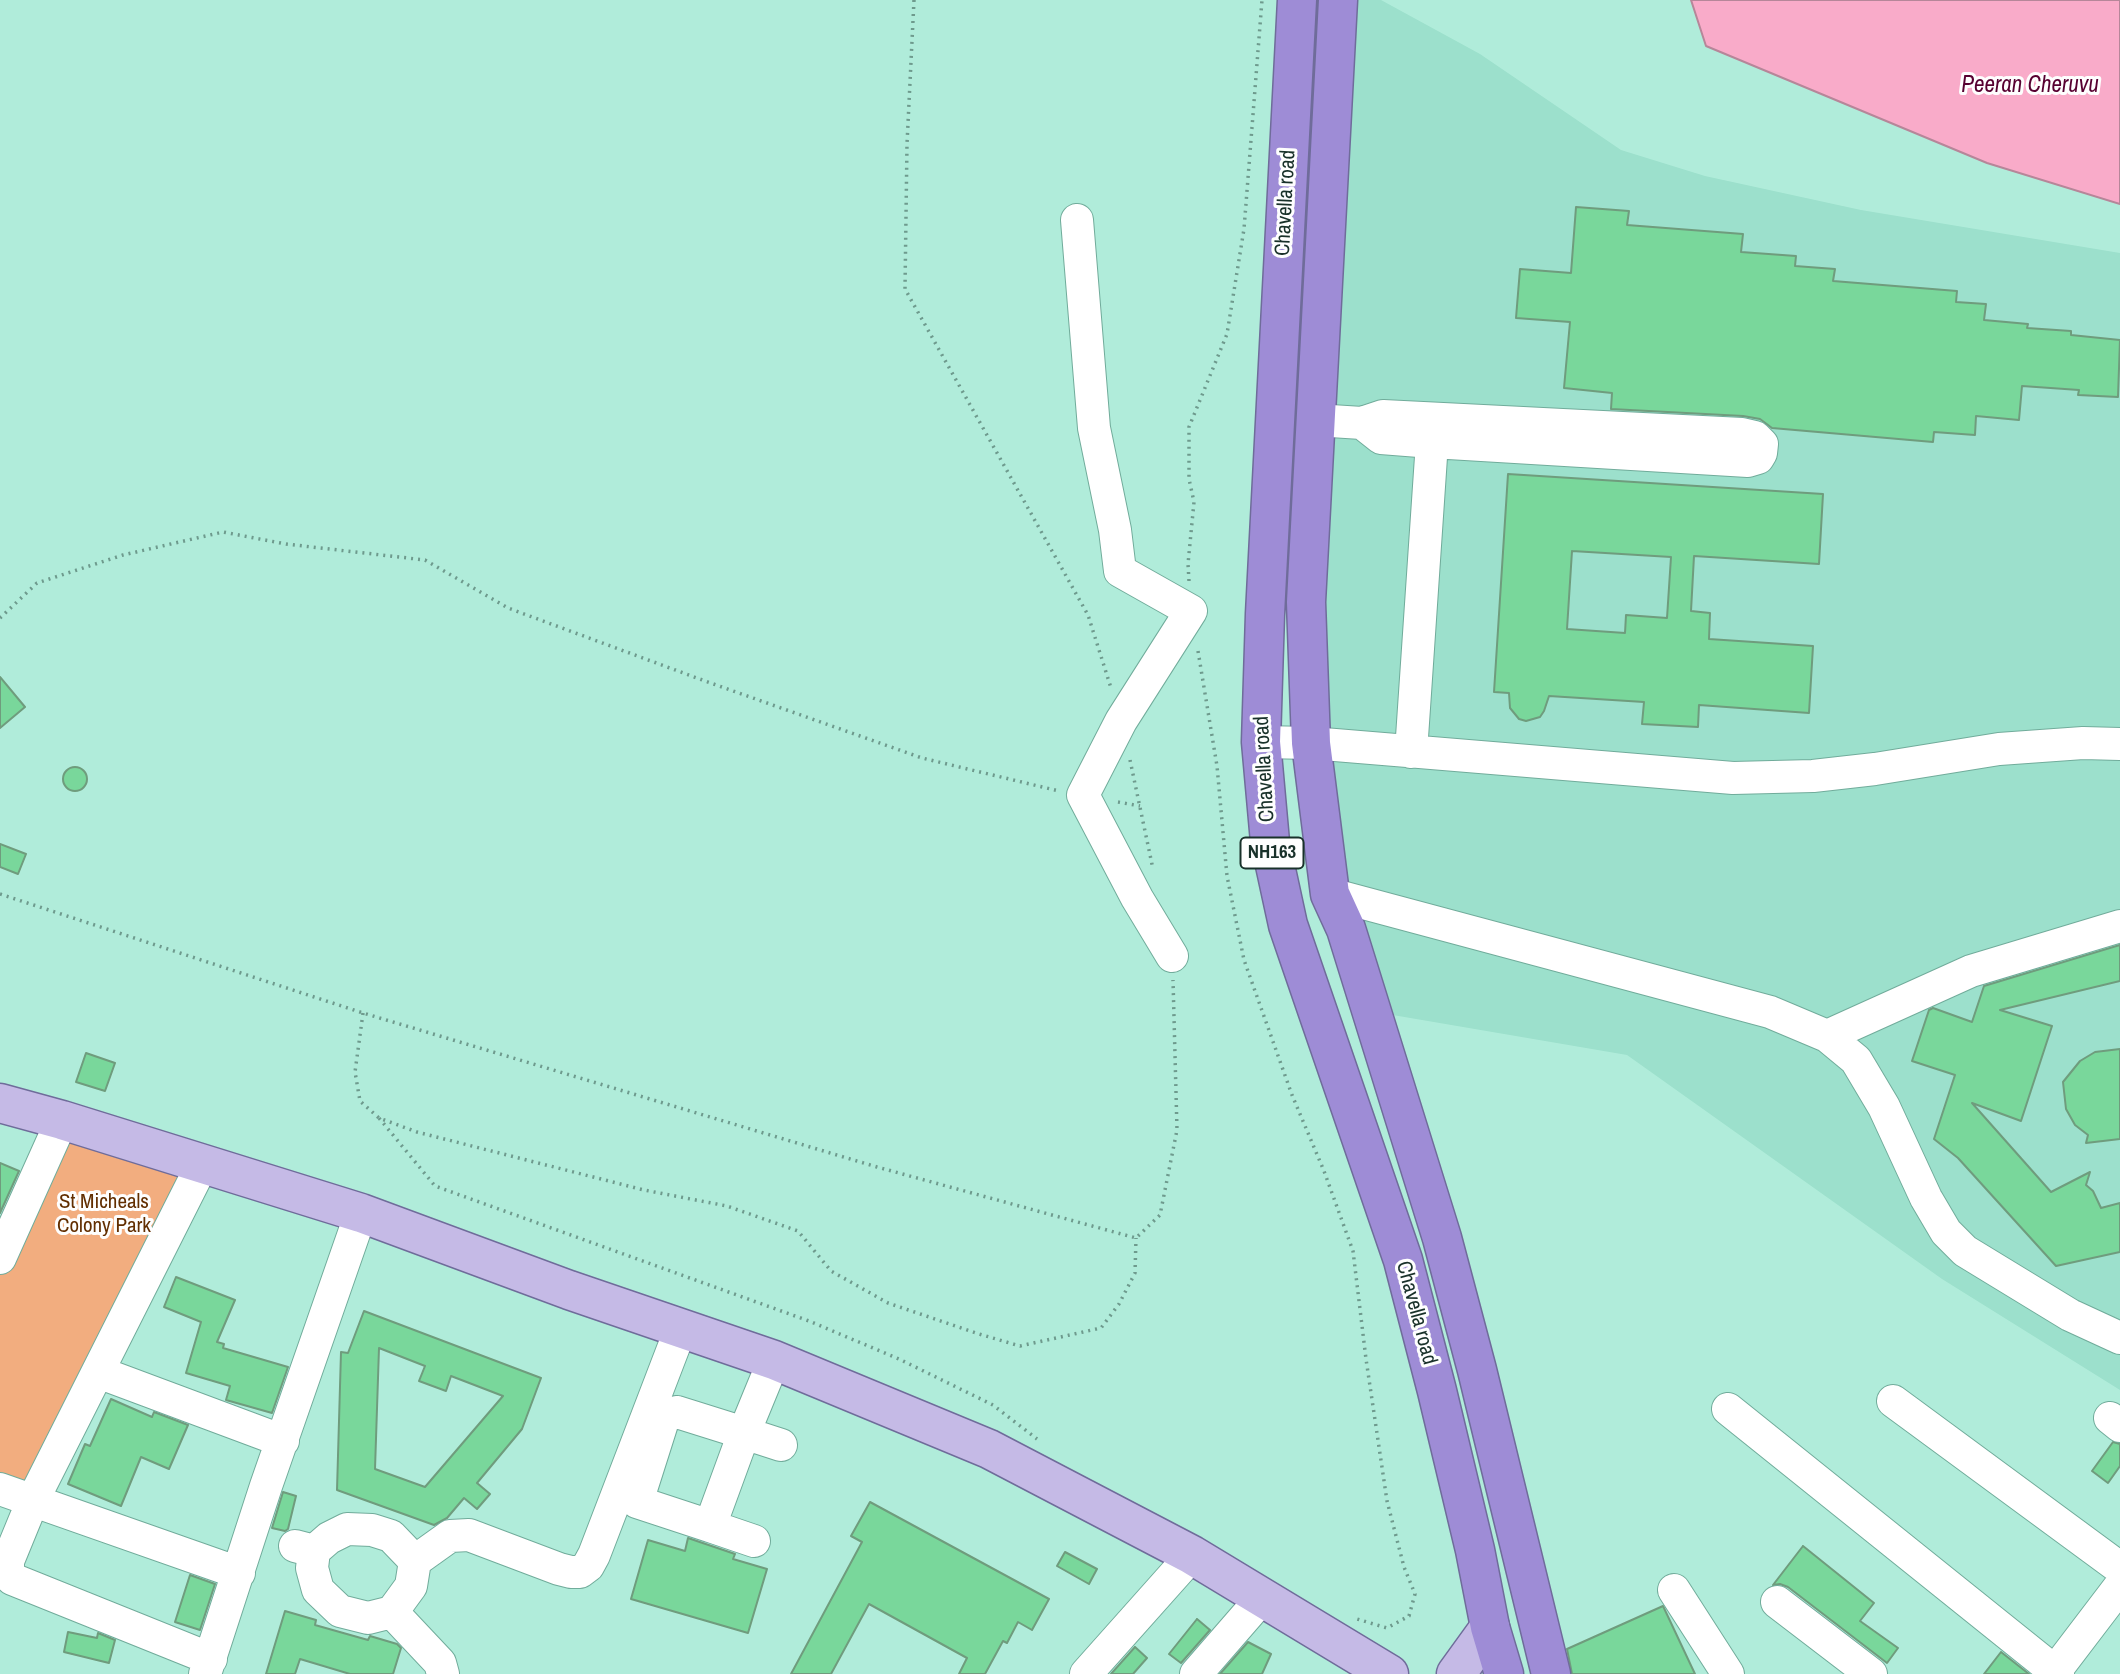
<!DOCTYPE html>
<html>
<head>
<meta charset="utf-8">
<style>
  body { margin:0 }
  canvas { display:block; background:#b0ecda }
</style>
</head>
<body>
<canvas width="2120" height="1674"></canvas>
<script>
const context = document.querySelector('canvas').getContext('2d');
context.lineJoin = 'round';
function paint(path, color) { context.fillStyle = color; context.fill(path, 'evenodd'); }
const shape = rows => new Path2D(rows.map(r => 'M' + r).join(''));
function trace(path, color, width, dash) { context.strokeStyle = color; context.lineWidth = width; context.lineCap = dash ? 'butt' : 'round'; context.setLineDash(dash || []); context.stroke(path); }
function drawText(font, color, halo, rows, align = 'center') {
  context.font = font + ' "Archivo Narrow",sans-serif'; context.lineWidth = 6; context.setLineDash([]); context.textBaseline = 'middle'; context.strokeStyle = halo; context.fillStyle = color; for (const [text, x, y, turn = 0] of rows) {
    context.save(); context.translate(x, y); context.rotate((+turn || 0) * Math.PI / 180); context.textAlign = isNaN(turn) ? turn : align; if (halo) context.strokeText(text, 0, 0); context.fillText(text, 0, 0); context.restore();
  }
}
paint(shape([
  [1350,0,1381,0,1480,54,1621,150,1705,176,1861,210,2120,253,2120,1390,1942,1279,1627,1055,1381,1013,1341,871,1321,696]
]), '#9ce0cc');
paint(shape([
  [64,1128,202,1176,33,1509,0,1497,0,1268]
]), '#f2ad7f');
const water = shape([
  [1691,0,2120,0,2120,204,1987,163,1706,46,1691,0]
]);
paint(water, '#f9abc9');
trace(water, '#b68699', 2);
const building = shape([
  [1576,207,1629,211,1627,225,1743,234,1741,252,1796,256,1795,266,1835,269,1833,281,1957,291,1956,302,1986,304,1984,320,2028,324,2027,328,2071,331,2071,335,2120,340,2118,397,2078,395,2079,390,2022,386,2019,420,1976,416,1975,435,1934,432,1933,442,1772,428,1760,419,1743,416,1611,409,1612,393,1564,388,1570,322,1516,318,1520,269,1571,273,1576,207],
  [1508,474,1823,494,1819,564,1694,556,1691,611,1710,613,1709,639,1813,646,1809,713,1699,705,1698,727,1642,724,1644,702,1549,696,1544,711,1540,717,1526,721,1519,719,1510,708,1509,693,1494,692,1508,474],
  [1572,551,1671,557,1667,618,1626,615,1625,633,1567,629,1572,551],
  [0,677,25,707,0,728,0,677],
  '63 779a12 12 0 1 1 24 0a12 12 0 1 1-24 0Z',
  [0,844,26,854,18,874,0,867,0,844],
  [2120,945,2120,981,2000,1010,2052,1026,2021,1121,1972,1103,2051,1192,2090,1172,2086,1185,2093,1191,2101,1208,2120,1203,2120,1252,2056,1266,1958,1158,1934,1139,1955,1075,1912,1061,1929,1010,1933,1008,1972,1022,1984,986,2120,945],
  [2120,1049,2120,1139,2086,1143,2088,1135,2075,1125,2066,1109,2063,1082,2080,1061,2095,1052,2120,1049],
  [86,1053,115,1063,105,1091,76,1082,86,1053],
  [0,1163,19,1171,0,1213,0,1163],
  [176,1277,235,1300,217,1342,224,1344,223,1348,288,1367,272,1413,226,1400,230,1386,186,1373,201,1322,164,1307,176,1277],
  [364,1311,541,1378,522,1429,477,1483,490,1494,477,1509,464,1498,447,1518,434,1525,337,1490,341,1352,348,1353,364,1311],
  [379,1348,425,1366,419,1381,446,1391,451,1376,503,1396,425,1487,375,1469,379,1348],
  [111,1399,152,1417,154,1412,188,1425,169,1469,141,1457,121,1506,68,1484,85,1444,90,1446,111,1399],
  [2113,1442,2120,1444,2120,1466,2108,1483,2092,1471,2113,1442],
  [283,1492,296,1496,288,1529,285,1531,272,1528,283,1492],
  [870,1502,1049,1599,1032,1630,1018,1622,1007,1643,1003,1641,985,1674,959,1674,967,1658,869,1604,831,1674,791,1674,862,1542,851,1536,870,1502],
  [688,1538,735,1554,733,1559,767,1569,748,1633,631,1599,648,1540,685,1551,688,1538],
  [1803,1546,1874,1603,1860,1621,1898,1648,1887,1663,1788,1587,1780,1584,1773,1585,1803,1546],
  [1065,1552,1097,1569,1089,1584,1057,1566,1065,1552],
  [190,1575,215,1584,200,1630,175,1622,190,1575],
  [1663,1606,1695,1674,1572,1674,1567,1649,1663,1606],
  [285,1611,316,1620,315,1625,368,1640,370,1636,397,1644,401,1648,393,1674,350,1674,300,1659,295,1674,266,1674,285,1611],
  [1197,1619,1210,1630,1181,1663,1169,1654,1197,1619],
  [68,1632,97,1638,98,1633,115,1640,109,1663,64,1652,68,1632],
  [1248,1642,1271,1654,1262,1674,1220,1674,1248,1642],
  [1135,1647,1147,1658,1133,1674,1111,1674,1135,1647],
  [2001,1652,2029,1674,1984,1674,2001,1652]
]);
paint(building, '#79d79b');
trace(building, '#6f9c7d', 2);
const minor = shape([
  [1077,220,1094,428,1115,530,1120,571,1191,611,1121,721,1083,795,1137,898,1172,956],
  [1315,420,1362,423,1383,416,1742,434,1755,437,1762,444,1761,453,1758,458,1748,461,1432,442,1381,438,1362,423],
  [1261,742,1311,743,1733,778,1813,776,1875,769,1999,749,2083,743,2120,744],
  [1411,752,1432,442],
  [1330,894,1770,1012,1827,1036,1856,1060,1884,1107,1926,1198,1946,1232,1965,1251,2070,1315,2120,1338],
  [1827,1036,1971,971,2120,926],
  [203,1163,33,1500,8,1561,8,1572,12,1579,211,1659],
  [0,1258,62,1120],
  [774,1360,744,1433,781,1445],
  [98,1372,283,1441],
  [1893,1401,2120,1568],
  [1728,1409,2058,1674],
  [677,1412,744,1433,710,1526,637,1502,664,1417,677,1412],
  [2110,1418,2120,1426],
  [0,1489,239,1573],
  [710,1526,754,1541],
  [295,1546,314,1551,312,1568,318,1590,340,1611,368,1618,392,1612,411,1586,415,1561,450,1536,469,1535,559,1569,571,1572,580,1572,588,1566,594,1555,681,1328],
  [314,1551,329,1538,347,1529,372,1530,391,1536,415,1561],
  [1674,1590,1728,1674],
  [1777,1602,1871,1674],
  [392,1612,440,1663,443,1674],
  [205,1674,266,1486,361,1213],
  [1086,1674,1192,1555],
  [1196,1674,1262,1598],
  [2053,1674,2120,1586]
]);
const major = shape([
  [0,1103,62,1120,361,1213,569,1290,774,1360,989,1449,1192,1555,1389,1674],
  [1456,1674,1490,1627]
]);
const highway = shape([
  [1297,0,1265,614,1261,742,1270,842,1288,925,1403,1260,1437,1391,1475,1550,1490,1627,1504,1674],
  [1338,0,1306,602,1311,743,1330,894,1346,929,1442,1238,1477,1370,1551,1674]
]);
trace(minor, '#71ac9b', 34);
trace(major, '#6f6c9a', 41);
trace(highway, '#6f6c9a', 41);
trace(shape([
  [914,0,907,144,905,289,1088,615,1111,688],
  [1189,581,1188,564,1194,502,1189,479,1189,427,1227,334,1244,229,1262,0],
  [0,618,37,583,123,555,223,532,286,544,425,560,508,608,705,681,922,758,1059,791],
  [1198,651,1217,766,1227,876,1244,960,1292,1095,1324,1171,1353,1251,1366,1359,1387,1501,1404,1567,1415,1594,1409,1616,1387,1628,1357,1619],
  [1130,760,1153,869],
  [1118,802,1140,806],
  [0,894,363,1013,877,1167,1136,1238,1160,1215,1177,1130,1173,980],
  [363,1013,355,1072,360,1101,379,1118,417,1132,644,1190,727,1206,798,1231,831,1271,888,1303,979,1334,1020,1346,1101,1328,1119,1304,1135,1273,1136,1238],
  [379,1118,435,1186,809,1321,899,1359,993,1405,1037,1439]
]), '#6e9a8d', 3.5, [2, 5]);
trace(minor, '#fff', 32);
trace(major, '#c5bae6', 38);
trace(highway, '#9e8cd6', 38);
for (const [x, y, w] of [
  [1272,853,63]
]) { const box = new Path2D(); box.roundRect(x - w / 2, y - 15.5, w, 31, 5); context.fillStyle = '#fefefe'; context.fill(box); trace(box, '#19312a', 2); }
drawText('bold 19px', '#19312a', null, [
  ["NH163",1272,853]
]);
drawText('21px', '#19312a', '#fefefe', [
  ["Chavella road",1286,203,-87],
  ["Chavella road",1265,769,-93],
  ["Chavella road",1416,1313,75]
]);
drawText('21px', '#622e00', '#fefefe', [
  ["St Micheals",104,1202],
  ["Colony Park",104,1226]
]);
drawText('italic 23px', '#570031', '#fefefe', [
  ["Peeran Cheruvu",2030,86]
]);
</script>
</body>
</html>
